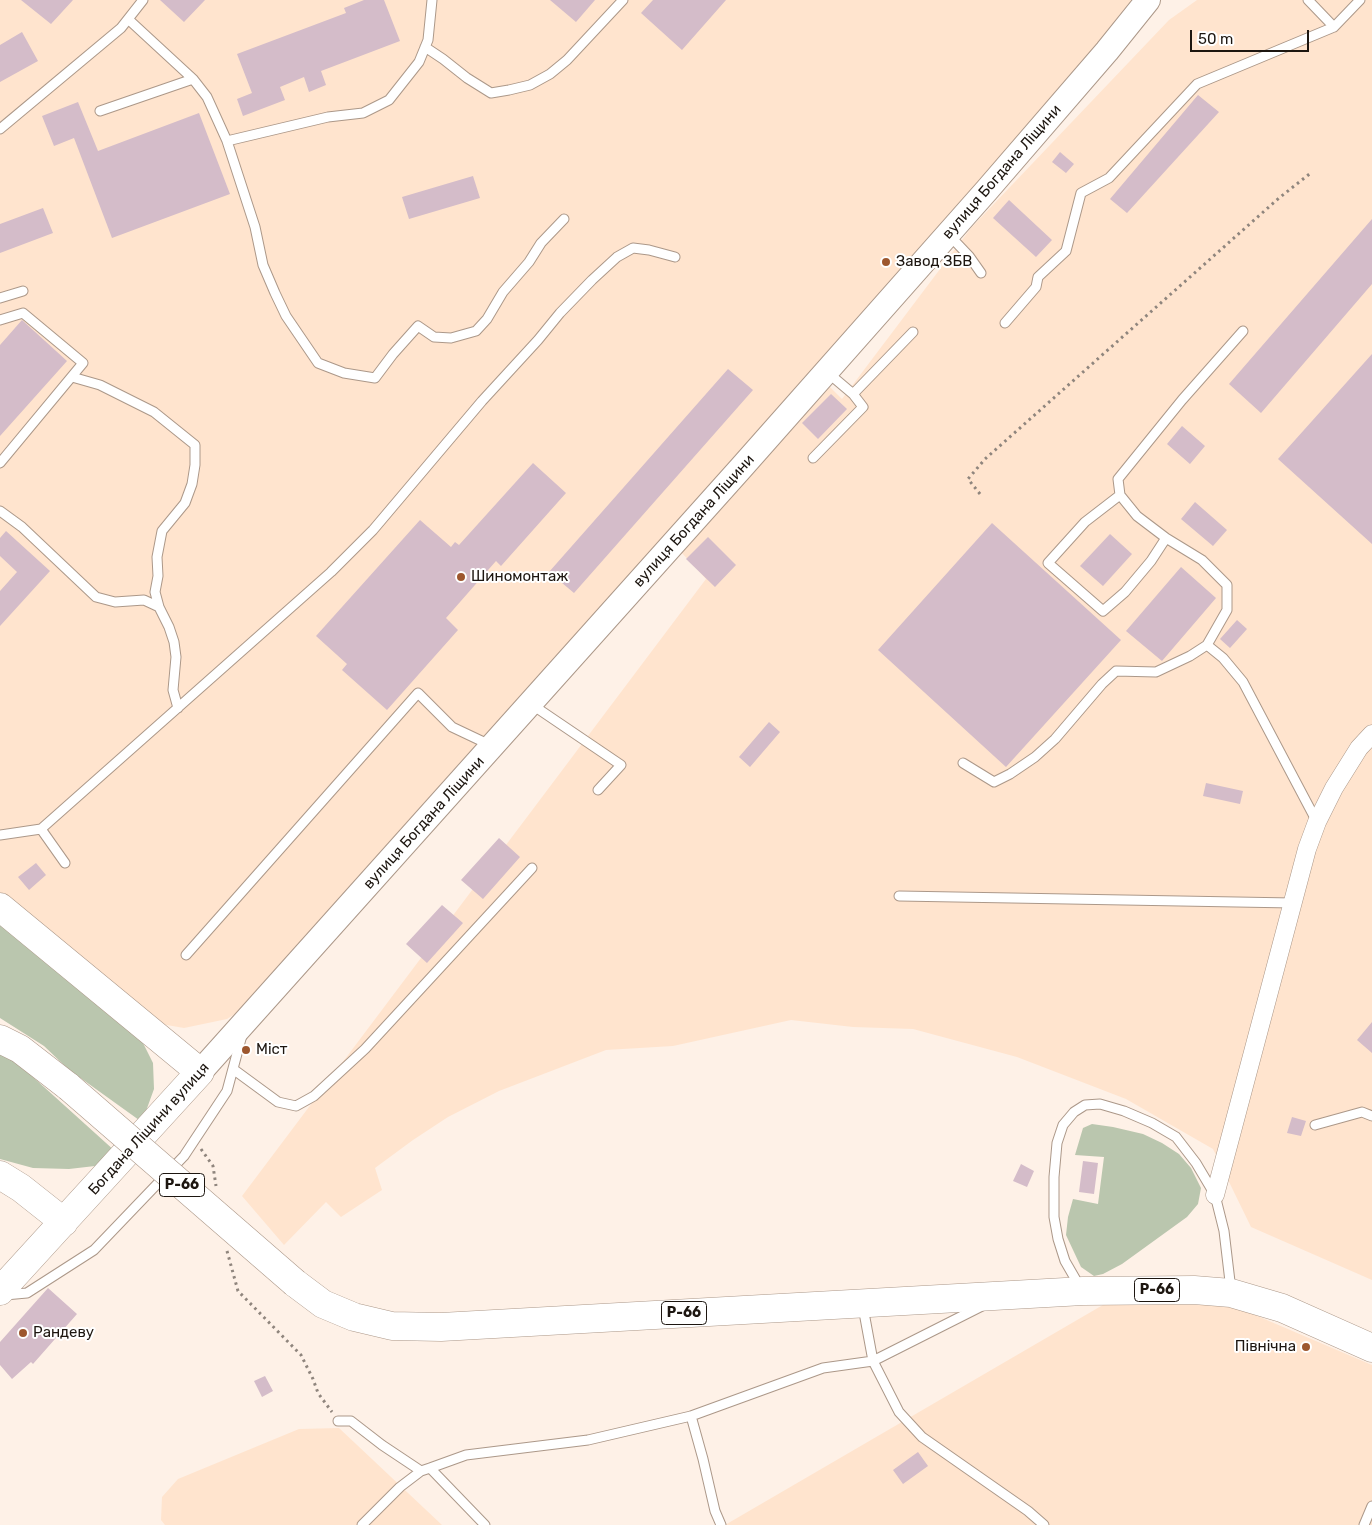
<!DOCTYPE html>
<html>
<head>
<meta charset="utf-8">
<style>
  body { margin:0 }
  #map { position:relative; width:1372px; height:1525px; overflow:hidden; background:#fef1e7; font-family:Rubik,sans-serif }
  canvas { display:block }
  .scale { position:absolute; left:1190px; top:30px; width:119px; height:22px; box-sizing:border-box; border:2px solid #1d1610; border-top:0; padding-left:6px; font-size:15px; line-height:18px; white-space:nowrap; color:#1d1610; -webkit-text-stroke:4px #fff; paint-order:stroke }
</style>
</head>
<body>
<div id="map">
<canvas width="1372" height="1525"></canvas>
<div class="scale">50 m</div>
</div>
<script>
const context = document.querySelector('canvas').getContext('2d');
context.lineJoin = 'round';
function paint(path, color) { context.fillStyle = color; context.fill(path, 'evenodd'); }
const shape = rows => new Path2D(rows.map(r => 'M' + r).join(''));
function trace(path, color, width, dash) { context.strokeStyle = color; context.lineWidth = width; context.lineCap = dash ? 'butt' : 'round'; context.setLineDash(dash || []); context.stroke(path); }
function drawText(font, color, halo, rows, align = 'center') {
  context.font = font + ' Rubik,sans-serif'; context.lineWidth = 4; context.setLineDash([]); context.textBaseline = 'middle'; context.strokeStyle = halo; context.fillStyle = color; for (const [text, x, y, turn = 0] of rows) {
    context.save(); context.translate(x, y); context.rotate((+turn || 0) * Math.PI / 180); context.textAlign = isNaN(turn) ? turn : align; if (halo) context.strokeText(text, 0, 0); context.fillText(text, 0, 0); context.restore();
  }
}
paint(shape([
  [0,0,1140,0,641,564,457,766,241,1010,227,1019,184,1028,161,1024,0,894],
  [1197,0,1372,0,1372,1280,1251,1227,1213,1149,1126,1099,1017,1057,913,1029,853,1027,791,1020,673,1046,606,1050,499,1091,448,1117,413,1140,375,1168,382,1190,341,1217,326,1202,284,1245,242,1196,706,579,680,551,830,387,842,399,971,228,1169,20],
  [1108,1302,1218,1304,1248,1312,1372,1365,1372,1525,725,1525],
  [339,1428,442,1525,165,1525,161,1520,162,1497,178,1479,299,1429]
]), '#ffe4ce');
paint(shape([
  [0,915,140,1037,153,1063,154,1089,146,1111,139,1120,68,1069,44,1046,0,1018],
  [0,1052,13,1059,116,1152,95,1166,69,1169,33,1168,0,1159],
  [1092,1124,1113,1127,1143,1134,1162,1143,1179,1154,1191,1168,1201,1188,1198,1204,1187,1217,1122,1264,1103,1274,1094,1276,1081,1267,1066,1235,1068,1217,1073,1199,1098,1204,1104,1157,1075,1155,1083,1128]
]), '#bac6ae');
paint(shape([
  [21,0,73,0,51,24],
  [160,0,205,0,184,22],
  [364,0,384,0,400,41,321,71,326,85,309,92,304,77,280,87,285,100,243,116,237,99,252,93,237,54,346,13,344,8],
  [550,0,595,0,576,22],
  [653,0,726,0,682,50,641,13],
  [22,32,38,61,0,82,0,45],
  [1198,95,1219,112,1127,213,1110,199],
  [78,102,98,151,199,113,230,194,112,238,74,138,54,146,42,116],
  [1060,152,1074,164,1066,173,1052,162],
  [473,176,480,198,409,219,402,197],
  [1009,200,1052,240,1036,257,993,218],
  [43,208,53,233,0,253,0,224],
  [1372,219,1372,284,1261,413,1229,384],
  [22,320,67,361,0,436,0,345],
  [1372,354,1372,544,1278,459],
  [728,369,753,390,574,593,549,572],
  [831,394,847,409,818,439,802,423],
  [1182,426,1205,446,1190,464,1167,444],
  [533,463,566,493,501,566,496,561,446,618,458,630,387,710,342,670,347,664,316,636,420,520,451,547,455,542,459,545],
  [1195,502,1227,530,1213,546,1181,519],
  [992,523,1121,640,1006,767,878,650],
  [6,531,50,571,0,626,0,591,17,572,0,556,0,538],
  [1110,534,1132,554,1103,586,1080,566],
  [708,537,736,565,715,587,686,559],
  [1181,567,1216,598,1162,661,1126,631],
  [1237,620,1247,629,1230,648,1220,639],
  [769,722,780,732,750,767,739,757],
  [1206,783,1243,791,1240,804,1203,796],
  [499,838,520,857,483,899,461,880],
  [36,863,46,875,29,890,18,877],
  [442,905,463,923,427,963,406,944],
  [1372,1022,1372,1053,1357,1040],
  [1292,1117,1306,1121,1301,1136,1287,1133],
  [1083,1161,1098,1163,1094,1194,1079,1192],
  [1021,1164,1034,1171,1027,1187,1013,1181],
  [48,1288,77,1314,33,1364,31,1362,12,1379,0,1365,0,1342],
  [265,1376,273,1391,262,1397,254,1381],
  [918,1452,928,1466,903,1484,893,1470]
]), '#d4bcc9');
const service = shape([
  [1308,0,1334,27,1360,0],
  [128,19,193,79,207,97,227,141,328,117,363,113,389,100,419,62,428,40,432,0],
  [425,47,443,59,467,78,491,93,509,90,530,85,550,74,567,60,623,0],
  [100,111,193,79],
  [0,129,121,28,143,0],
  [227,141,255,227,263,265,275,293,286,316,318,363,344,373,375,378,393,354,418,326,434,337,451,338,476,331,487,319,503,292,529,262,541,243,564,219],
  [949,235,969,256,981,273],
  [0,298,23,291],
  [0,320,23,313,83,363,0,463],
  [1005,323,1036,287,1038,277,1066,251,1081,193,1109,178,1197,84,1334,27],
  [1243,331,1182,400,1118,479,1120,495,1137,516,1166,538,1202,560,1227,585,1227,610,1207,645,1223,658,1243,682,1317,822],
  [72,377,100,385,154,412,195,445,195,465,192,484,185,503,162,531,157,557,158,576,155,592,159,607,169,627,174,642,176,657,173,690,178,708],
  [853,394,913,332],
  [813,458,863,407,853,394,827,372],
  [1120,495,1085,522,1048,563,1103,611,1125,592,1151,561,1166,538],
  [0,511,22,527,96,597,115,602,144,600,159,607],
  [531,704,621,765,598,790],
  [963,763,994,782,1010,774,1035,757,1055,739,1102,684,1116,671,1156,672,1190,656,1207,645],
  [41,829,65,863],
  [0,835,41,829,331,572,373,530,482,401,538,340,560,313,592,280,617,257,633,248,649,250,675,257],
  [899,896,1293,903],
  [186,955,418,693,452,727,490,745],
  [233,1069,278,1102,296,1106,314,1096,365,1049,532,868],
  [1315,1125,1362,1112,1372,1116],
  [1080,1287,1065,1261,1058,1239,1054,1217,1054,1177,1057,1143,1063,1125,1074,1112,1085,1105,1100,1104,1124,1111,1152,1123,1176,1137,1196,1163,1215,1195,1224,1231,1231,1290],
  [5,1295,27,1293,94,1250,184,1156,227,1091,242,1035],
  [863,1307,873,1361,899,1412,922,1437,1028,1511,1044,1525],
  [691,1416,703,1459,715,1511,721,1525],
  [338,1421,351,1421,382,1445,421,1471],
  [430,1468,485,1525],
  [362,1525,400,1487,421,1471,430,1468,466,1455,588,1440,691,1416,823,1368,873,1361,982,1306],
  [1364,1525,1372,1506]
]);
const minor = shape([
  [1215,1195,1307,849,1317,822,1334,788,1359,748,1372,734]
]);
const secondary = shape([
  [200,1072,741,468,987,190,1107,51,1148,0]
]);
const primary = shape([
  [0,907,200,1072,0,1291],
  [0,1039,20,1049,69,1087],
  [0,1175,21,1188,64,1222],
  [295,1283,323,1304,354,1317,392,1326,441,1327,1083,1291,1194,1290,1231,1293,1282,1308,1372,1348]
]);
trace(service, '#ac9889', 11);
trace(minor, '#ac9889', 19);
trace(secondary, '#ac9889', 26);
trace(primary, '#ac9889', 29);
trace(shape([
  [980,494,968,479,985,459,1279,198,1312,172],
  [201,1149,213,1166,216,1186],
  [227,1251,238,1291,301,1355,313,1379,318,1393,332,1412]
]), '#8f857d', 3, [2.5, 4]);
trace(service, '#fff', 9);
trace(minor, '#fff', 18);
trace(secondary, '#fff', 24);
trace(primary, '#fff', 28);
const primaryBridge = shape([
  [69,1087,295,1283]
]);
trace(primaryBridge, '#ac9889', 29, []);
trace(primaryBridge, '#fff', 28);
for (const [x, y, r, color] of [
  [886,262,5,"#9d572e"],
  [461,577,5,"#9d572e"],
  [246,1050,5,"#9d572e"],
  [23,1333,5,"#9d572e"],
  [1306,1347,5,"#9d572e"]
]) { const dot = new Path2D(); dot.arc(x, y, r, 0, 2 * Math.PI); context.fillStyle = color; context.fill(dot); trace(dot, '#fff', 2); }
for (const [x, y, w] of [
  [182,1185,45],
  [1157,1290,45],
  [684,1313,45]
]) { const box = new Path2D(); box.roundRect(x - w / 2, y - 11.5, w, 23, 4); context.fillStyle = '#fff'; context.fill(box); trace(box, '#1d1610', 1); }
drawText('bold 14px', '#1d1610', null, [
  ["Р-66",182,1185],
  ["Р-66",1157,1290],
  ["Р-66",684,1313]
]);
drawText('15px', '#1d1610', '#fff', [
  ["вулиця Богдана Ліщини",1002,172,-49],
  ["вулиця Богдана Ліщини",694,521,-48],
  ["вулиця Богдана Ліщини",424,823,-48],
  ["Богдана Ліщини вулиця",149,1129,-48]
]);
drawText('15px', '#1d1610', '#fff', [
  ["Завод ЗБВ",896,262],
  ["Шиномонтаж",471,577],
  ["Міст",256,1050],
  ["Рандеву",33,1333],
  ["Північна",1296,1347,"right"]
], 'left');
</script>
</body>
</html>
